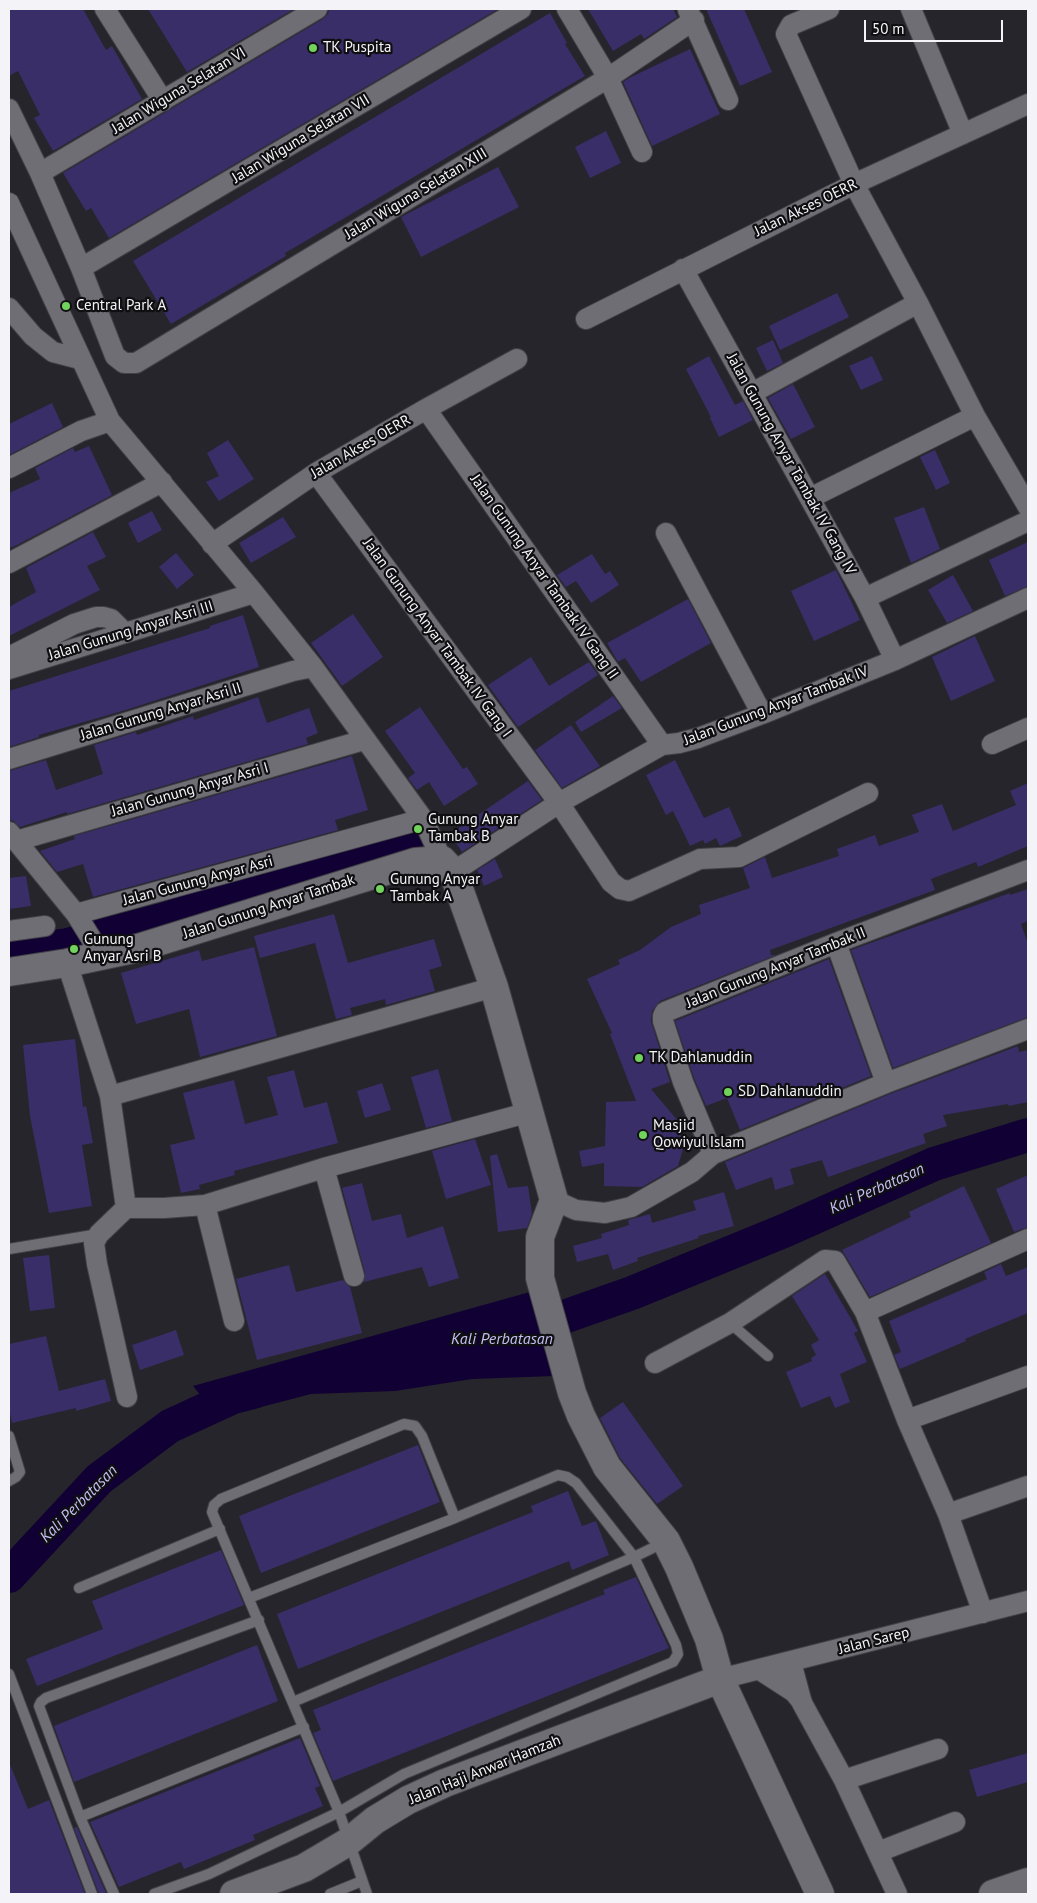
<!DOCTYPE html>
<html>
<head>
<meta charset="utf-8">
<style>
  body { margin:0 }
  #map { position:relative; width:1037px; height:1903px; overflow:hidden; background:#26252b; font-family:"PT Sans",sans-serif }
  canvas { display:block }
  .frame { position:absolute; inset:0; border:10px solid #f4f4f8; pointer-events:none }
  .scale { position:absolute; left:864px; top:20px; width:139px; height:22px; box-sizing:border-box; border:2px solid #f4f4f8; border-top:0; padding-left:6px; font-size:15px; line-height:18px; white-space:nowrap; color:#f4f4f8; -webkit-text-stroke:4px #0f0e11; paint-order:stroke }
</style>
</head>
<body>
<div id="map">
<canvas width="1037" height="1903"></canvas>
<div class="frame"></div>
<div class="scale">50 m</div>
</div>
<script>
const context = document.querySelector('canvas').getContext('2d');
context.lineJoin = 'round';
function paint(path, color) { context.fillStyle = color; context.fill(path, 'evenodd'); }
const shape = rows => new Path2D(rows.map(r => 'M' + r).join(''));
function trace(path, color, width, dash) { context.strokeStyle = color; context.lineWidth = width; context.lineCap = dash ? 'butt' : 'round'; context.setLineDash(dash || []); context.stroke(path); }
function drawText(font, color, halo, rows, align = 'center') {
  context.font = font + ' "PT Sans",sans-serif'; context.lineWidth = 4.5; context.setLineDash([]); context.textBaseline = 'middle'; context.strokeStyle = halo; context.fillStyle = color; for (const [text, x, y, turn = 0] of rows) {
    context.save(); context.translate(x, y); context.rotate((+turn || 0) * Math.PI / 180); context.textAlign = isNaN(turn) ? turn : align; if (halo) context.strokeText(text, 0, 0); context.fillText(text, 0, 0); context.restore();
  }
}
paint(shape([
  [530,1292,554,1376,472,1379,395,1391,311,1394,219,1418,193,1386]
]), '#103');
trace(shape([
  [9,953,68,945,166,919,421,836],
  [521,1332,632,1293,786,1230,934,1164,1028,1135],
  [9,1576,99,1479,170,1426,233,1397,253,1392]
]), '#103', 34);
paint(shape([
  [9,9,83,9,106,50,112,46,142,99,53,151,34,118,40,115,18,71,9,76],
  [148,9,294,9,187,72],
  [329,9,498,9,109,238,91,208,86,211,63,173,323,19,328,14],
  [588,9,673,9,677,17,644,39,641,34,613,51],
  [706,9,744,9,772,72,740,86],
  [550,13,567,43,565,44,585,76,297,246,285,253,286,256,171,324,133,261],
  [690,49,720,114,652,146,623,82,631,77],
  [606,131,621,163,590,178,575,147],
  [498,167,519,207,421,257,401,217],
  [837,293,849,317,780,350,769,326],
  [773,340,783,363,767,371,756,348],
  [709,356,735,405,743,401,753,420,719,437,710,418,711,417,686,369],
  [872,356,883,380,861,390,849,366],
  [793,384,815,427,791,439,768,398],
  [52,403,63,427,9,455,9,424],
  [228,440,254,479,219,501,206,482,219,476,207,453],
  [89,446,112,495,15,546,9,548,9,493,40,479,35,468,73,448,75,452],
  [935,450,950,483,936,490,920,457],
  [924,507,940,549,911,563,894,518],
  [152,511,162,530,138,543,128,523],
  [283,517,296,537,251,563,239,543],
  [93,532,106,557,87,566,100,590,9,636,9,607,36,592,26,568],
  [1028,542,1028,586,1005,596,989,560],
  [176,553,194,575,177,589,159,567],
  [592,554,605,574,610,571,619,585,591,603,576,581,566,587,557,575],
  [836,570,860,620,814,641,791,591],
  [953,575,973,611,947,623,928,590],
  [688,599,711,643,641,682,625,658,618,662,607,643],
  [353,614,383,657,342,686,311,643],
  [243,615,259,667,129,709,39,735,39,737,9,747,9,691,210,628,210,626],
  [975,636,995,681,951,701,932,657],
  [531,657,549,686,589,662,598,675,518,727,488,685],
  [613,696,622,708,581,732,575,722],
  [258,697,267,723,309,708,318,733,306,738,308,744,67,814,67,812,20,827,14,821,9,820,9,771,46,760,56,790,103,774,94,745,136,732,137,735,193,716,194,720],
  [420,707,463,769,467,767,478,784,444,806,429,782,417,790,408,778,415,773,385,731],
  [571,725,600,766,562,788,535,750],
  [352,756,368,810,335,820,338,830,335,831,93,897,83,864,57,872,40,851,75,839,74,836],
  [675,760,704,818,729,807,742,836,720,846,716,838,705,844,703,840,690,846,673,811,666,815,646,775],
  [528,781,542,800,462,852,450,834],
  [1028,783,1028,846,978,867,976,862,931,879,935,890,770,950,771,955,776,955,660,1001,652,1011,651,1021,670,1082,651,1089,678,1121,683,1149,678,1166,642,1187,604,1186,604,1163,582,1167,579,1151,605,1146,606,1102,636,1101,610,1034,612,1033,587,979,620,964,618,960,640,950,671,927,701,914,699,905,750,888,743,868,765,857,772,878,839,856,837,849,875,835,879,846,919,832,912,815,942,804,953,831,1016,805,1010,791],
  [495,859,503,877,484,886,477,870],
  [26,876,31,906,9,909,9,878],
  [1028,889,1028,921,1021,924,1028,944,1028,1017,893,1068,851,950,1010,893,1010,895],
  [334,914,348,963,434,939,442,966,429,970,435,991,386,1005,385,999,350,1008,352,1015,336,1019,315,943,260,958,254,936],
  [254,947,277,1036,200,1057,189,1009,136,1024,121,973,199,950,202,961],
  [829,959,871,1076,740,1130,727,1098,706,1106,694,1078,675,1021],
  [75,1039,83,1107,86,1106,93,1143,82,1145,92,1206,49,1213,30,1116,23,1045],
  [1018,1046,1019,1052,1028,1050,1028,1102,1009,1106,1008,1104,943,1115,947,1126,923,1134,926,1143,828,1177,822,1160,790,1169,794,1184,775,1190,772,1177,736,1190,725,1162,890,1094],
  [438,1069,452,1121,426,1128,411,1077],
  [294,1070,304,1108,327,1102,338,1143,234,1171,235,1175,199,1185,200,1189,181,1193,170,1145,195,1139,183,1093,234,1080,245,1124,278,1115,267,1077],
  [382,1083,391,1110,365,1118,357,1091],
  [475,1139,491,1185,446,1199,432,1151],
  [497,1154,508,1188,528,1186,532,1214,527,1228,498,1232,490,1156],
  [1028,1175,1028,1227,1014,1232,996,1189],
  [362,1183,372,1221,401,1214,407,1238,443,1226,459,1278,429,1287,422,1267,364,1282,365,1273,342,1188],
  [964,1186,991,1243,870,1297,842,1250,911,1217,909,1212],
  [724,1192,734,1226,698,1236,699,1238,637,1258,638,1261,613,1270,608,1254,577,1262,573,1246,602,1238,601,1234,629,1225,628,1220,650,1214,652,1223,696,1210,693,1201],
  [49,1255,55,1308,30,1311,23,1258],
  [1001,1264,1006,1276,1028,1267,1028,1313,965,1339,966,1341,900,1369,894,1355,901,1352,889,1321,987,1279,984,1272],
  [289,1265,296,1292,343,1280,350,1287,362,1333,257,1360,236,1279],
  [825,1274,858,1331,854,1333,867,1362,840,1374,850,1402,835,1408,830,1396,801,1408,786,1372,812,1361,811,1358,816,1355,811,1345,819,1340,792,1296],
  [176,1330,184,1355,140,1370,132,1345],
  [46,1336,59,1391,105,1379,111,1401,76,1411,76,1408,12,1423,9,1408,9,1344],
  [623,1402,683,1486,657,1504,620,1458,600,1418],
  [418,1445,440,1502,261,1573,239,1516],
  [568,1491,582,1526,596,1521,609,1555,572,1570,569,1561,298,1669,277,1614,533,1512,531,1506],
  [221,1550,244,1605,37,1686,26,1659,103,1629,92,1601],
  [636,1577,669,1648,333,1781,313,1733,321,1730,313,1710,605,1594,603,1590],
  [257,1645,278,1701,74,1782,54,1726],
  [300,1738,320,1786,315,1788,323,1806,253,1835,255,1840,184,1869,181,1862,119,1887,90,1822],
  [1028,1753,1028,1782,977,1797,969,1770],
  [9,1762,28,1809,49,1800,85,1894,9,1894],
  [77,1827,106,1893,99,1894,74,1828]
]), '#3a2e68');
const lane = shape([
  [9,1249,99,1234],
  [730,1323,768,1356],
  [9,1436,20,1472,16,1477,9,1481],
  [79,1588,220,1529],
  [259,1620,46,1698,41,1702,39,1706,80,1817,304,1727],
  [9,1674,92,1894],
  [293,1702,634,1557,665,1542],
  [80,1817,114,1894],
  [154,1894,209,1874,339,1812,404,1774,673,1662,678,1654,676,1645,634,1557,576,1483,567,1477,558,1475,455,1518,249,1598],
  [330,1894,362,1881],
  [367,1894,339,1812,212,1512,214,1505,221,1499,404,1424,415,1426,422,1436,455,1518]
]);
const street = shape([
  [105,9,163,101],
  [567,9,608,78,642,152],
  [829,9,791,25,786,34,854,184,918,303,975,416,1028,507],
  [911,9,963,134],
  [688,10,728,100],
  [9,109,40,173,81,268,115,356,124,363,136,363,608,78,694,20],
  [40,173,317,9],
  [9,203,110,421,254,593,313,667,423,819,442,860],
  [81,268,521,9],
  [683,269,865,598,895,660],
  [9,308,33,336,53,352,80,359],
  [586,319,854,184,1028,104],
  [752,393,918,303],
  [426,409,662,745],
  [9,468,81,431,110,421],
  [316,473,559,803,611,882,620,889,629,891,700,859,739,857,868,793],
  [810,498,975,416],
  [666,533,762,714],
  [212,544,316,473,426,409,517,359],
  [9,563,162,482],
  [865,598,1028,521],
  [9,657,74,624,96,617,104,617,111,619,124,632],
  [9,669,254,593],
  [992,744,1028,728],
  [9,759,293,671,313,667],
  [9,832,76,914,423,819],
  [16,841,364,740],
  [453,872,559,803,662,745,679,743,698,738,762,714,895,660,1028,598],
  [76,914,102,956],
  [9,931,45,926],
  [836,943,886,1083],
  [67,963,110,1096,126,1208,99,1234,94,1243,97,1264,127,1397],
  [110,1096,494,987],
  [713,1154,683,1082,663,1021,663,1016,665,1012,836,943,1028,870],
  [324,1168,354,1276],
  [554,1200,576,1210,605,1213,631,1207,692,1172,713,1154,886,1083,1028,1029],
  [205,1205,234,1321],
  [126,1208,164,1208,205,1205,324,1168,530,1112],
  [865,1312,1028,1239],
  [655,1363,730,1323,825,1260,835,1261,865,1312,907,1420,948,1514,983,1613],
  [907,1420,1028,1376],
  [948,1514,1028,1486],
  [791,1662,802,1703,844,1780,897,1894],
  [760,1670,794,1692,802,1702],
  [720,1679,1028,1601],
  [844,1780,938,1749],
  [878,1852,955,1822]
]);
const secondary = shape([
  [9,972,67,963,138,948,415,862,442,860,453,872,494,987,554,1200,540,1237,540,1278,572,1393,581,1416,607,1467,666,1541,679,1567,709,1639,720,1679,820,1894],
  [234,1894,304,1868,348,1842,375,1820,408,1800,445,1783,720,1679],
  [993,1894,1028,1882]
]);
trace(lane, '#414146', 12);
trace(street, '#414146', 22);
trace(secondary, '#414146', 30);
trace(lane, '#6f6e75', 10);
trace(street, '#6f6e75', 20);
trace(secondary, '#6f6e75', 28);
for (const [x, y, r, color] of [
  [313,48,5,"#72d25e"],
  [66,306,5,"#72d25e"],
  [418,829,5,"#72d25e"],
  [380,889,5,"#72d25e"],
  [74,949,5,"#72d25e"],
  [639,1058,5,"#72d25e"],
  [728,1092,5,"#72d25e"],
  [643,1135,5,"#72d25e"]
]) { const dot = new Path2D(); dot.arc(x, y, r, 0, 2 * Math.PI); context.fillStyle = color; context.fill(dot); trace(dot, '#0f0e11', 2); }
drawText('15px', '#f4f4f8', '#0f0e11', [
  ["TK Puspita",323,48],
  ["Central Park A",76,306],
  ["Gunung Anyar",428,820],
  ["Tambak B",428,837],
  ["Gunung Anyar",390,880],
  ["Tambak A",390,897],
  ["Gunung",84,940],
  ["Anyar Asri B",84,957],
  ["TK Dahlanuddin",649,1058],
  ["SD Dahlanuddin",738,1092],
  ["Masjid",653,1126],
  ["Qowiyul Islam",653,1143]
], 'left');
drawText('15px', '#f4f4f8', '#0f0e11', [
  ["Jalan Wiguna Selatan VI",179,91,-31],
  ["Jalan Wiguna Selatan VII",301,139,-31],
  ["Jalan Wiguna Selatan XIII",416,194,-31],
  ["Jalan Akses OERR",806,208,-26],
  ["Jalan Akses OERR",361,447,-30],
  ["Jalan Gunung Anyar Tambak IV Gang IV",791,464,61],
  ["Jalan Gunung Anyar Tambak IV Gang II",544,577,55],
  ["Jalan Gunung Anyar Asri III",131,631,-17],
  ["Jalan Gunung Anyar Tambak IV Gang I",437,638,54],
  ["Jalan Gunung Anyar Tambak IV",776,706,-21],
  ["Jalan Gunung Anyar Asri II",161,712,-17],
  ["Jalan Gunung Anyar Asri I",190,790,-16],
  ["Jalan Gunung Anyar Asri",198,881,-15],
  ["Jalan Gunung Anyar Tambak",269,907,-18],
  ["Jalan Gunung Anyar Tambak II",776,968,-22],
  ["Jalan Sarep",874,1641,-14],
  ["Jalan Haji Anwar Hamzah",485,1770,-22]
]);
drawText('italic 16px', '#c4bef4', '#0f0e11', [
  ["Kali Perbatasan",877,1189,-24],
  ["Kali Perbatasan",502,1339],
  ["Kali Perbatasan",79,1504,-45]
]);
</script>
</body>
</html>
